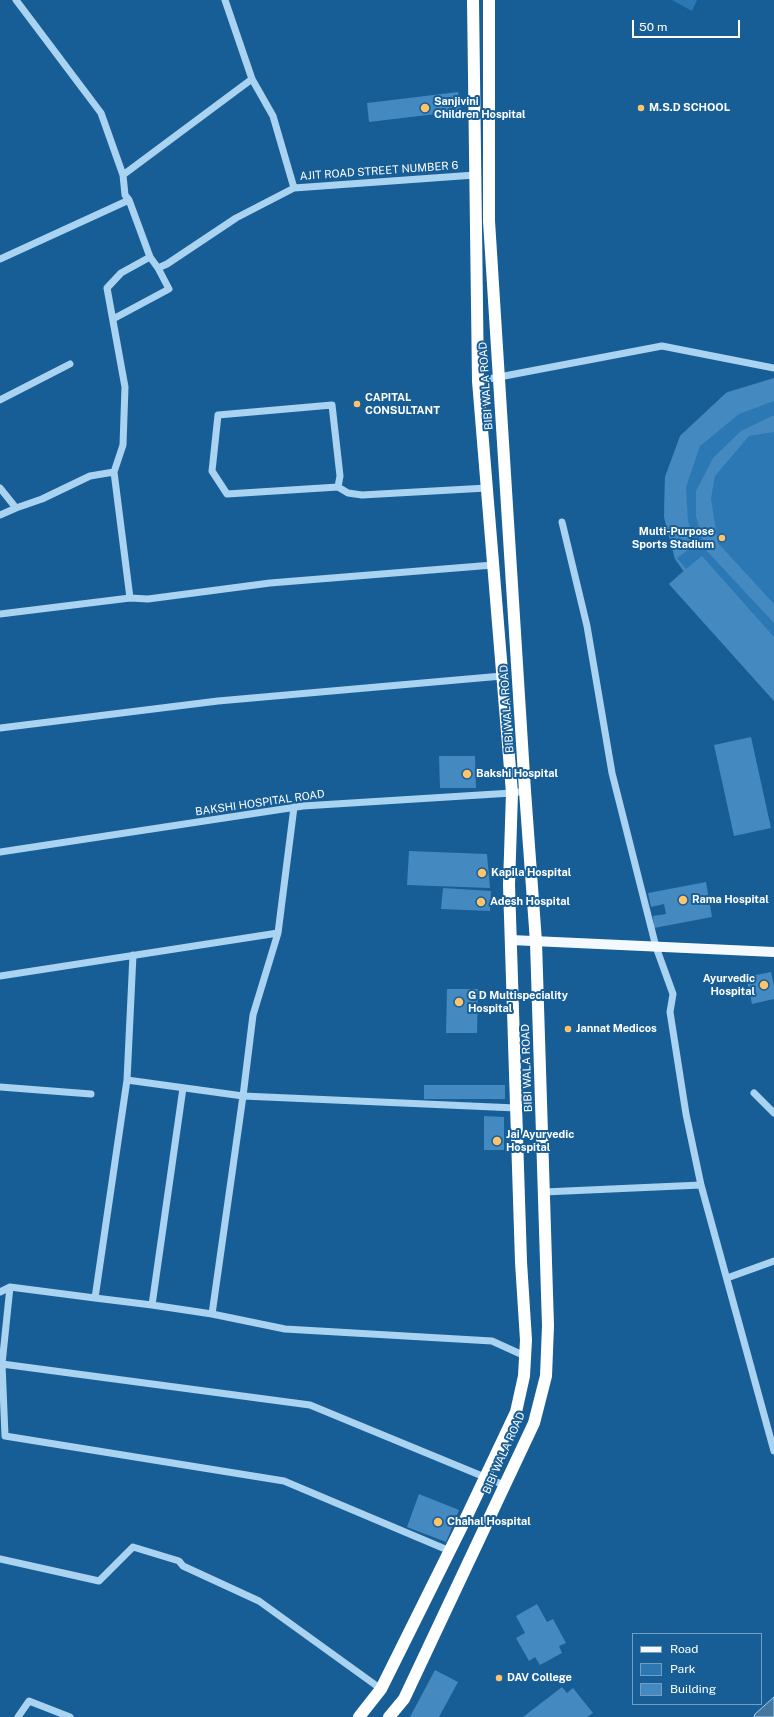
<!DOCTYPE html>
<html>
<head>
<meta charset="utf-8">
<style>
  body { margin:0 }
  #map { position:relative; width:774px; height:1717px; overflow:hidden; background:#185e96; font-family:"Public Sans",sans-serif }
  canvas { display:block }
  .legend { position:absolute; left:632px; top:1633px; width:130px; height:72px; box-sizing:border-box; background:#185e96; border:1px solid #749ec0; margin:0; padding:5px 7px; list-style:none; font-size:12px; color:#fff }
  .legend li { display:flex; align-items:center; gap:8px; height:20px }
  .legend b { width:20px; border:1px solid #749ec0 }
  .scale { position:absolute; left:632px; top:20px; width:108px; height:18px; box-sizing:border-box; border:2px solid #fff; border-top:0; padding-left:5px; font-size:12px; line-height:14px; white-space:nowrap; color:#fff; -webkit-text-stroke:3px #185e96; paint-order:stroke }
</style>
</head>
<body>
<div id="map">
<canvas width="774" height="1717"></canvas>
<ul class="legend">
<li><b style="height:5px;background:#f4f9ff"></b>Road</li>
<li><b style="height:11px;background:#2b78b5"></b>Park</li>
<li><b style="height:11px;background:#4489bf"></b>Building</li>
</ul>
<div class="scale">50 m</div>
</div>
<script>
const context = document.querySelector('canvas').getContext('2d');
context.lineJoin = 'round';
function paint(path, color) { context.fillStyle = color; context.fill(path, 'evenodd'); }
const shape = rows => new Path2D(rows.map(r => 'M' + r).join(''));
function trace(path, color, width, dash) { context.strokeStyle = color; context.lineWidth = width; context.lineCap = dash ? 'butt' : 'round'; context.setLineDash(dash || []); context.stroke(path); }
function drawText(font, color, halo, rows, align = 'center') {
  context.font = font + ' "Public Sans",sans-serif'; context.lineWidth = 4; context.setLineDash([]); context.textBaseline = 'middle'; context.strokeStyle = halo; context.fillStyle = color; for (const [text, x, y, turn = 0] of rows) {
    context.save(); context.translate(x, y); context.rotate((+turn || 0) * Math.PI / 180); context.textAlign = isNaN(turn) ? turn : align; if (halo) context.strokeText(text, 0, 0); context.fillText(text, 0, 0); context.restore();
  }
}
paint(shape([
  [672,0,697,0,692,11],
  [774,378,774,701,669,584,683,571,675,559,664,517,665,477,681,435,727,392]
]), '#2b78b5');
const water = shape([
  [774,1697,774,1717,754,1717,755,1714,774,1697]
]);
paint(water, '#44769e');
trace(water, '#9dcff3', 1);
paint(shape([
  [458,92,461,111,369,122,367,103],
  [774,378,774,401,739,414,700,446,686,487,688,521,695,545,677,558,686,569,702,556,774,637,774,701,669,584,684,571,675,559,664,517,665,477,680,436,726,393],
  [772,416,774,416,774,432,749,436,715,476,711,499,718,543,774,604,774,623,705,549,696,516,696,491,713,458,741,431],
  [751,737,771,828,734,836,714,745],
  [439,756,475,756,476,788,440,788],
  [409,851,487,854,490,888,407,885],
  [706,882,712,917,654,928,653,916,666,914,664,904,651,907,648,893],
  [443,888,491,891,490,911,441,909],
  [771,972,774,986,774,999,752,1004,746,977],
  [447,989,478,989,477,1033,446,1033],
  [424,1085,505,1085,505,1099,424,1099],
  [484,1116,504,1117,504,1150,484,1150],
  [419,1494,459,1510,446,1542,407,1527],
  [537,1604,547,1622,553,1619,566,1643,559,1646,562,1653,540,1665,535,1657,529,1661,516,1638,525,1633,516,1616],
  [435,1670,458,1682,439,1717,410,1717],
  [562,1687,567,1693,573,1688,593,1713,587,1717,523,1717]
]), '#4489bf');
trace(shape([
  [16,0,101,113,123,175,125,195,129,200,150,257,158,268,167,264,236,218,294,188,475,175],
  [225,0,252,79,273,116,294,188],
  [123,175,252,79],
  [0,259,129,200],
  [113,319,169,289,158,268],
  [478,381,662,346,774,368],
  [0,400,70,364],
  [114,472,123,445,125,387,107,288,121,273,150,257],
  [338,487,227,494,212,471,218,415,332,405,340,476,338,487,348,493,362,495,487,488],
  [0,488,16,508,0,515],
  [16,508,42,499,90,476,114,472,130,598],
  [562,522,587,626,612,773,656,947,673,994,670,1012,686,1114,701,1185,774,1451],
  [0,614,130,598,148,599,270,583,493,565],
  [0,728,218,701,502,676],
  [0,852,303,806,512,793,525,791],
  [278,933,294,807],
  [0,976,278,933,253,1015,243,1096,127,1080,95,1298,10,1287,0,1292],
  [127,1080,133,955],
  [0,1087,91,1094],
  [754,1093,774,1113],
  [544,1192,701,1185],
  [727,1278,774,1261],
  [10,1287,2,1364,5,1436,284,1481,450,1551],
  [95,1298,152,1305,212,1314,285,1329,492,1341,525,1356],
  [152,1305,183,1088],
  [212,1314,243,1096,516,1108],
  [0,1362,2,1364,310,1405,504,1485],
  [0,1559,99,1581,133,1547,179,1561,183,1566,259,1601,381,1689],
  [18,1717,29,1701,70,1717]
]), '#aad2f1', 7);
trace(shape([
  [511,940,774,952]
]), '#f4f9ff', 10);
trace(shape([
  [359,1717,381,1689,466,1518,516,1412,524,1376,526,1340,521,1262,509,885,512,793,478,381,473,0],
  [389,1717,404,1699,534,1423,546,1376,548,1326,536,942,525,791,489,221,489,0]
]), '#fff', 12);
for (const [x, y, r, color] of [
  [425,108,5,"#ffc36a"],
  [641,108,4,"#ffc36a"],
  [357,404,4,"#ffc36a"],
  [722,538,4,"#ffc36a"],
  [467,774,5,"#ffc36a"],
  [482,873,5,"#ffc36a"],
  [683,900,5,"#ffc36a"],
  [481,902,5,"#ffc36a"],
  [764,985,5,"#ffc36a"],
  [459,1002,5,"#ffc36a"],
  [568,1029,4,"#ffc36a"],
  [497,1141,5,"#ffc36a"],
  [438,1522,5,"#ffc36a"],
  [499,1678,4,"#ffc36a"]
]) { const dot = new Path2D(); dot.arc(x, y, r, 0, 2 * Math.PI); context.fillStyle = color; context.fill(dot); trace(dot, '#185e96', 1.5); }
drawText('bold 11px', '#fff', '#185e96', [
  ["Sanjivini",434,102],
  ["Children Hospital",434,115],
  ["M.S.D SCHOOL",649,108],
  ["CAPITAL",365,398],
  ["CONSULTANT",365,411],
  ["Multi-Purpose",714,532,"right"],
  ["Sports Stadium",714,545,"right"],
  ["Bakshi Hospital",476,774],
  ["Kapila Hospital",491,873],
  ["Rama Hospital",692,900],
  ["Adesh Hospital",490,902],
  ["Ayurvedic",755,979,"right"],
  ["Hospital",755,992,"right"],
  ["G D Multispeciality",468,996],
  ["Hospital",468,1009],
  ["Jannat Medicos",576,1029],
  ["Jai Ayurvedic",506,1135],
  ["Hospital",506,1148],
  ["Chahal Hospital",447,1522],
  ["DAV College",507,1678]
], 'left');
drawText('11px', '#fff', '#185e96', [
  ["AJIT ROAD STREET NUMBER 6",379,171,-4],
  ["BIBI WALA ROAD",486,386,-94],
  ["BIBI WALA ROAD",507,709,-94],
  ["BAKSHI HOSPITAL ROAD",260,803,-8],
  ["BIBI WALA ROAD",527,1068,-92],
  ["BIBI WALA ROAD",504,1453,-66]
]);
</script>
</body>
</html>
